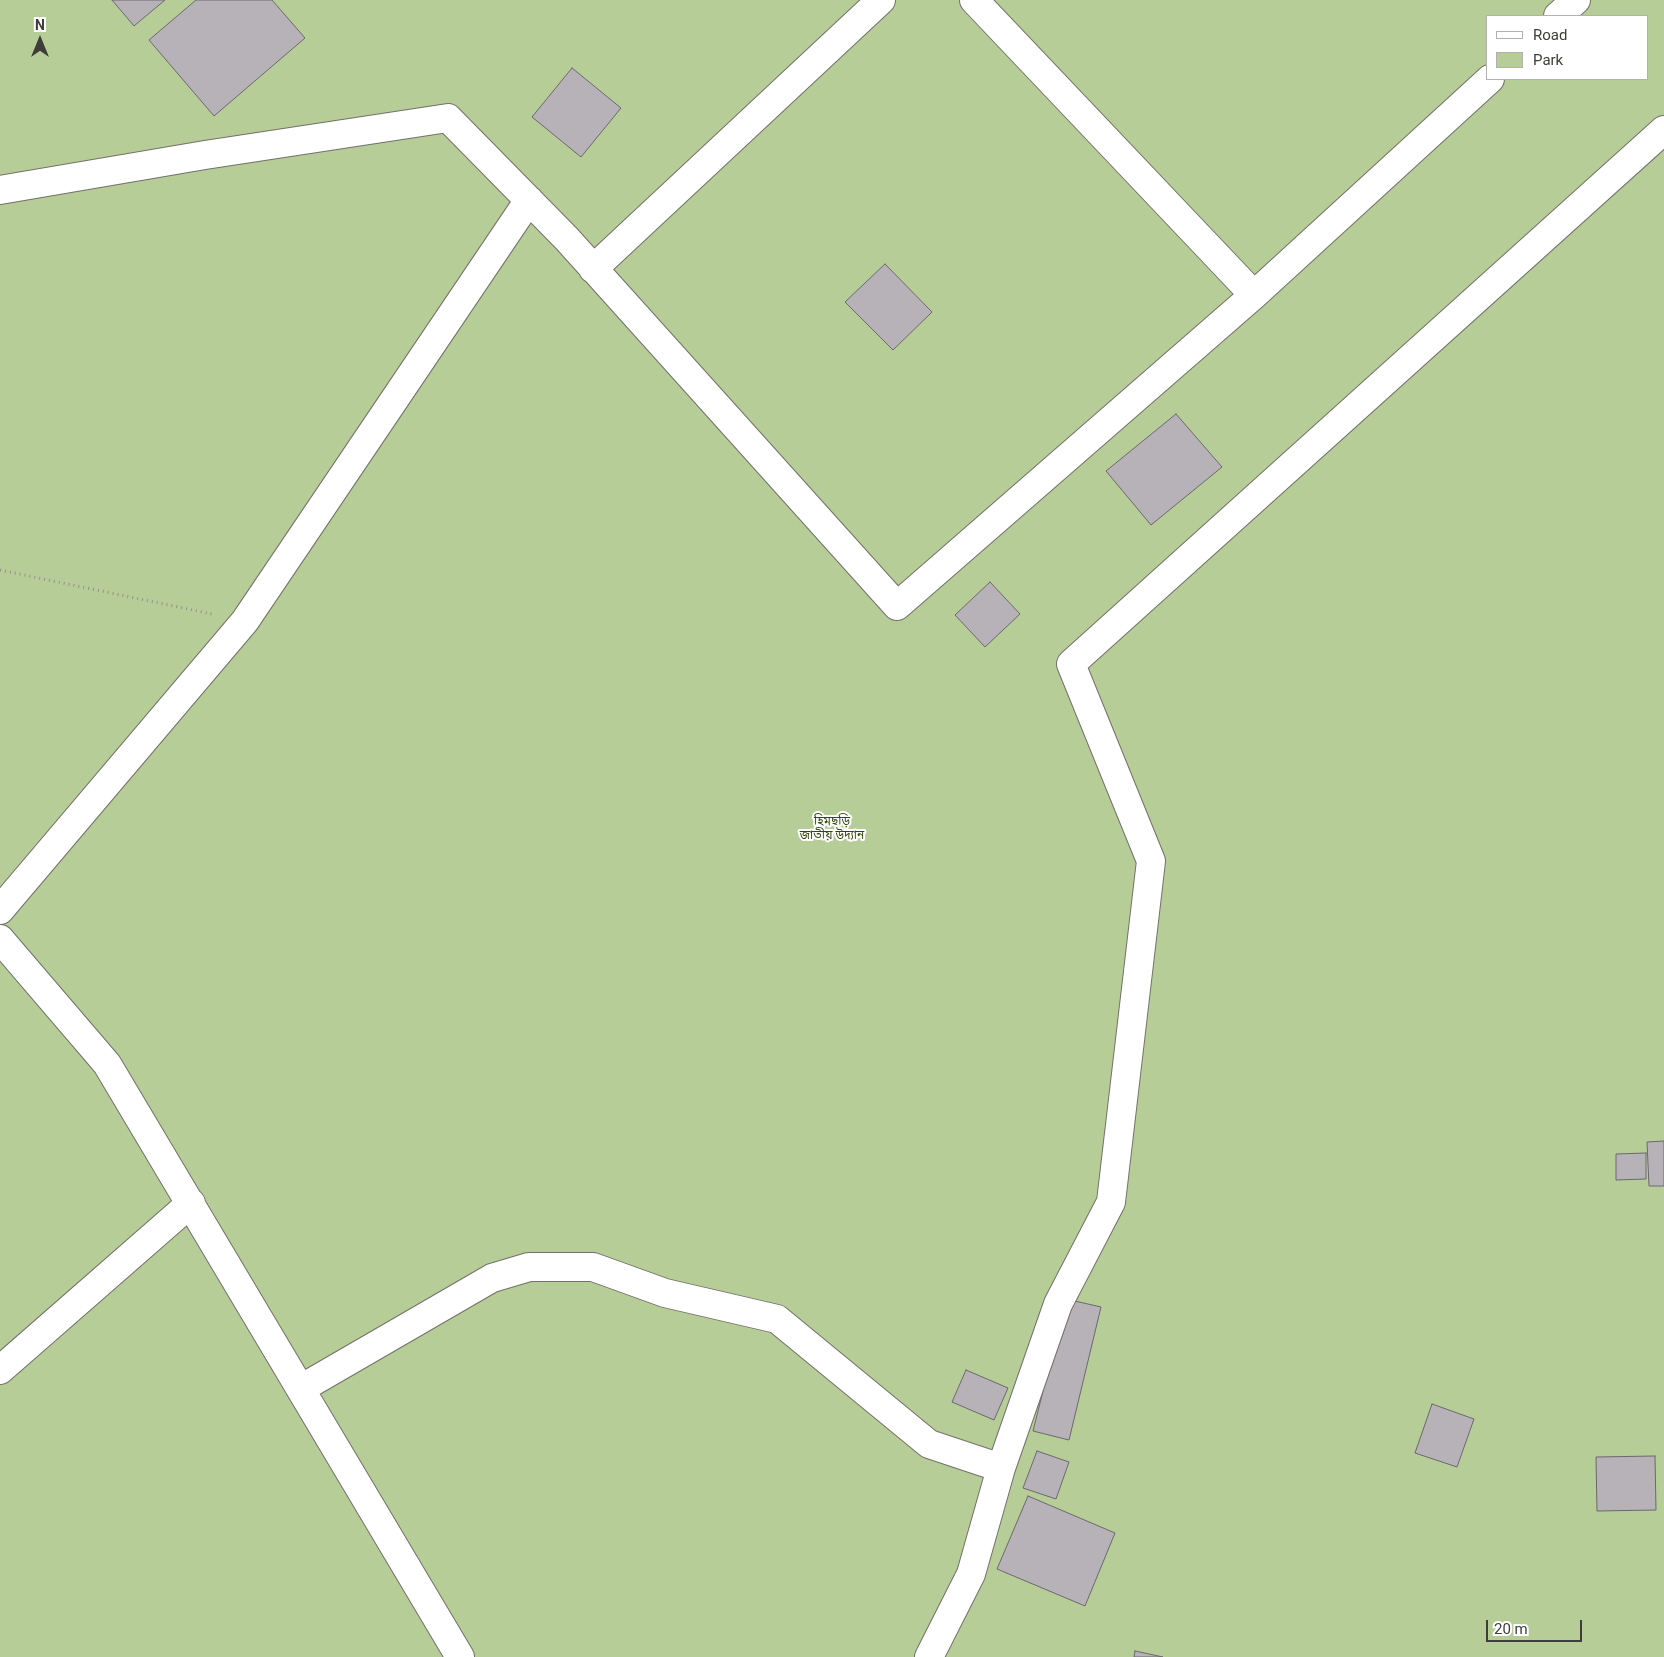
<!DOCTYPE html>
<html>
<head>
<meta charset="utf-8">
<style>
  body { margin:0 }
  #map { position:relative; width:1664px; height:1657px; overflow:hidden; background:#ede9e3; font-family:Roboto,sans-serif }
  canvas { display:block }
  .legend { position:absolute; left:1486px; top:15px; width:162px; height:65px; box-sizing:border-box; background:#fff; border:1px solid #b2b1b0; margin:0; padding:6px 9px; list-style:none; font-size:15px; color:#3e3d3a }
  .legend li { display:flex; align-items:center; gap:10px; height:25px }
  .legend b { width:25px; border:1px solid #b2b1b0 }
  .north { position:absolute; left:15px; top:15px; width:50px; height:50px; -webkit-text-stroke:4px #fff; paint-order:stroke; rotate:0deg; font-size:14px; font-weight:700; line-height:20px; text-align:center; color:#3e3d3a }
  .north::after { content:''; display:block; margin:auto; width:18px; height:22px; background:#3e3d3a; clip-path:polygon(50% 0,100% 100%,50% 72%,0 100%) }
  .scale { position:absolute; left:1486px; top:1620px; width:96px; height:22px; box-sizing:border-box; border:2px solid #3e3d3a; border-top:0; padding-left:6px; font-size:15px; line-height:18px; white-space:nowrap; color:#3e3d3a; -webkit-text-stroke:4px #fff; paint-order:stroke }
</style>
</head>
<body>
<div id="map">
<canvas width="1664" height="1657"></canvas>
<ul class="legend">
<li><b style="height:6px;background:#fff"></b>Road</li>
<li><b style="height:14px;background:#b7cd98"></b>Park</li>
</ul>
<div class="north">N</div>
<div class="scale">20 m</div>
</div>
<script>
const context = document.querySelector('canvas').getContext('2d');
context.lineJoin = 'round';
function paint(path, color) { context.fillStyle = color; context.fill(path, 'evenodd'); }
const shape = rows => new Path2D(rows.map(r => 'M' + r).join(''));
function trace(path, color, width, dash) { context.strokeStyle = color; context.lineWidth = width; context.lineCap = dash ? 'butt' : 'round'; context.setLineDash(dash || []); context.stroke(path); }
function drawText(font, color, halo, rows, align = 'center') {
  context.font = font + ' Roboto,"Noto Sans Bengali",sans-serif'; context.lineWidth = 4; context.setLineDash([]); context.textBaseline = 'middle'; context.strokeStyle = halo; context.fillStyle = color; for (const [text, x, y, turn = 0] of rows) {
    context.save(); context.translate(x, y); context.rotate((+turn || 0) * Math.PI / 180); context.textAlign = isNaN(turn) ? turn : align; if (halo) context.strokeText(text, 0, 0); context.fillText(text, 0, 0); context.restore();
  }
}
paint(shape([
  [0,0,1664,0,1664,1657,0,1657],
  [1488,16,1648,16,1648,79,1488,79]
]), '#b7cd98');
const building = shape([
  [112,0,165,0,134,26,112,0],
  [196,0,272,0,305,38,214,116,149,40,196,0],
  [572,68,621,108,581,157,532,117,572,68],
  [885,264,932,312,893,350,845,302,885,264],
  [1176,414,1222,467,1151,525,1106,471,1176,414],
  [990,582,1020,614,985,647,955,615,990,582],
  [1664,1141,1664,1186,1649,1186,1647,1142,1664,1141],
  [1646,1153,1646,1179,1616,1180,1616,1154,1646,1153],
  [1066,1299,1101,1307,1069,1440,1033,1431,1066,1299],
  [966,1370,1008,1388,994,1420,952,1402,966,1370],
  [1432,1404,1474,1419,1457,1467,1415,1453,1432,1404],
  [1037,1451,1069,1462,1056,1499,1023,1488,1037,1451],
  [1655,1456,1656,1510,1597,1511,1596,1457,1655,1456],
  [1028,1496,1115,1533,1085,1606,997,1569,1028,1496],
  [1135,1651,1163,1657,1134,1657,1135,1651]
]);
paint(building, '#b7b2b8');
trace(building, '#6c686d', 1);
const minor = shape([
  [974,0,1254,295],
  [1558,16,1576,0],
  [0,190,205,155,448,118,567,239,897,606,1254,295,1490,79],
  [593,269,881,0],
  [0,910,245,621,529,200],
  [0,939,107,1064,460,1657],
  [0,1370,191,1203],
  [302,1388,492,1278,529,1267,593,1267,665,1293,777,1319,929,1444,1001,1468],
  [929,1657,971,1574,1001,1468,1058,1304,1111,1202,1151,861,1071,664,1664,130]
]);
trace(minor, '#73706a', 30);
trace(shape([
  [0,570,212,614]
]), '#94918d', 3, [1, 4]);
trace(minor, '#fff', 28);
drawText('12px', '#334709', '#fff', [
  ["হিমছড়ি",832,822],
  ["জাতীয় উদ্যান",832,836]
]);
</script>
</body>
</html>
